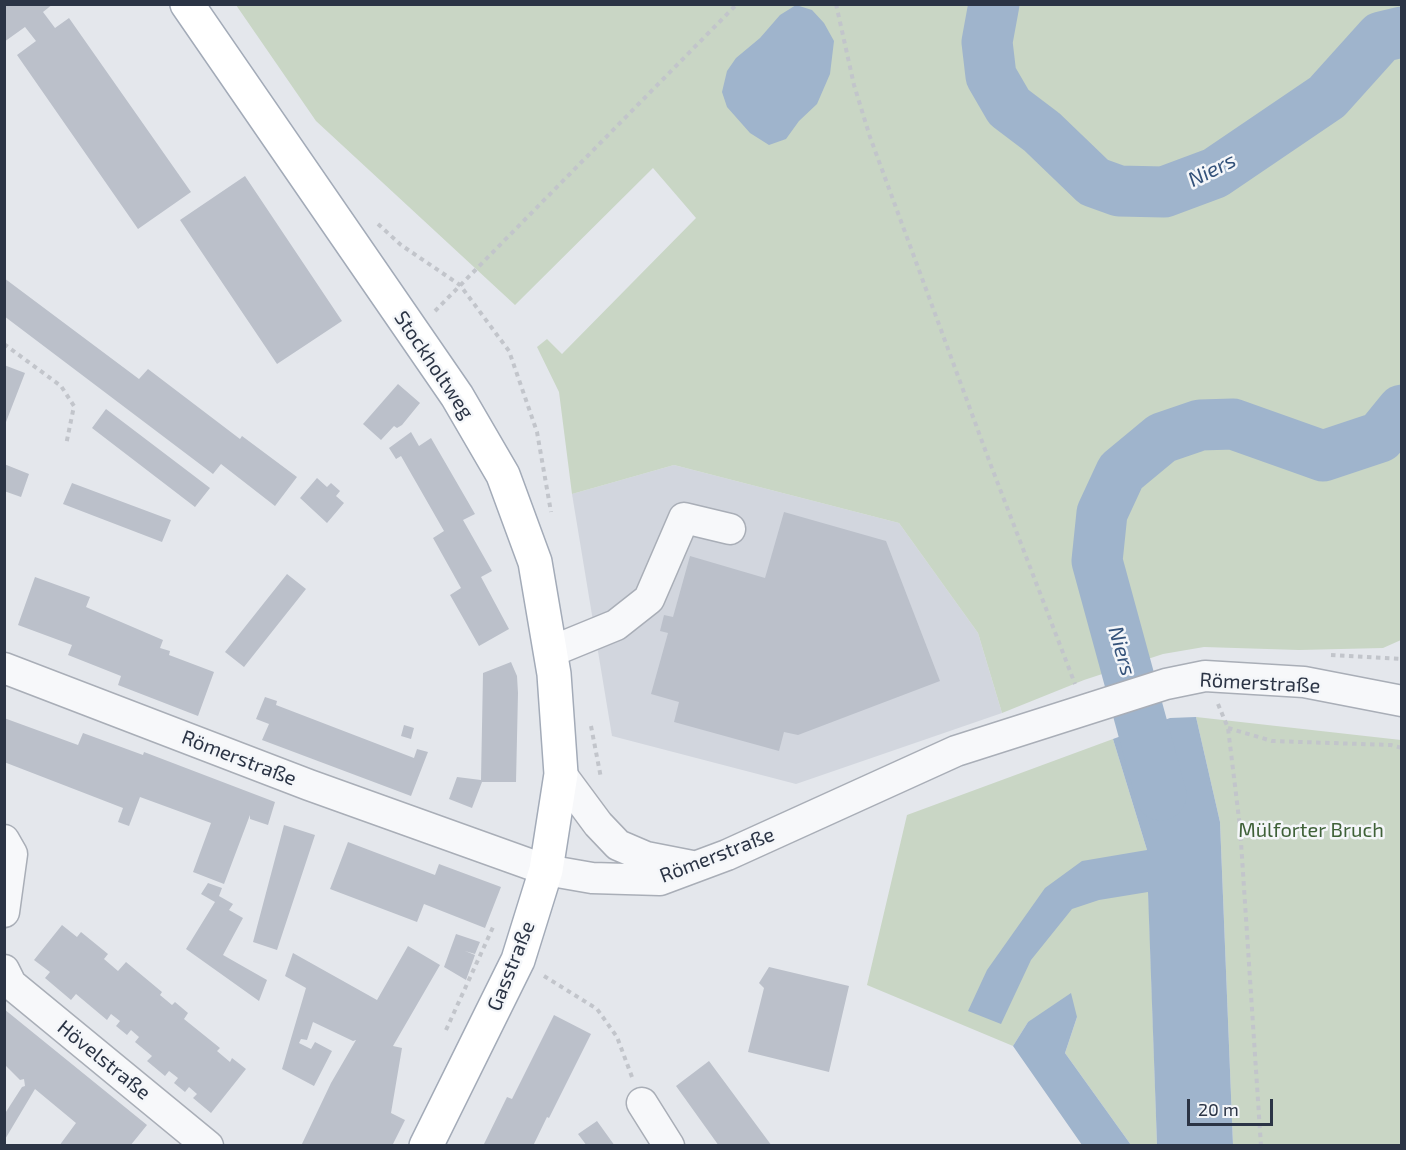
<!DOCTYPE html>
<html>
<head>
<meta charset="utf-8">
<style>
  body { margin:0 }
  #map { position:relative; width:1406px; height:1150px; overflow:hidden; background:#e4e7ec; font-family:"Exo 2",sans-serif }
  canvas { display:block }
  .frame { position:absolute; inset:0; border:6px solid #2b3445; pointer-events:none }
  .scale { position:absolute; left:1187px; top:1099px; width:86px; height:27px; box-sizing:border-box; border:3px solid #2b3445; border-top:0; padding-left:8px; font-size:18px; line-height:21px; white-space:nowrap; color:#2b3445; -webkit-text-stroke:4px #f4f6f9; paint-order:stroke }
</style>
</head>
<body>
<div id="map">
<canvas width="1406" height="1150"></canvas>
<div class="frame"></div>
<div class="scale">20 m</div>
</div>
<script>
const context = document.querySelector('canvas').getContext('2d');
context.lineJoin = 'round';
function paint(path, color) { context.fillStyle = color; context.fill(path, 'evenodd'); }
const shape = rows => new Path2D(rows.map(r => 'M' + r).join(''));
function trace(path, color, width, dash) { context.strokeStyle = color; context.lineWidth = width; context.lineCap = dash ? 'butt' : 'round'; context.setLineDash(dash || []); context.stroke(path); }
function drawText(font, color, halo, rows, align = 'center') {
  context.font = font + ' "Exo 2",sans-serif'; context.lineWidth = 5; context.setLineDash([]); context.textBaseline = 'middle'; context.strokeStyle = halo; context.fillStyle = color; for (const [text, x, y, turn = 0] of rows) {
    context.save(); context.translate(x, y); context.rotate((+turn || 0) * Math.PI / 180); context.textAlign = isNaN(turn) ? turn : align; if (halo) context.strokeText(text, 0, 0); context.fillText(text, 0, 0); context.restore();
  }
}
paint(shape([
  [674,465,899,523,978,633,1002,713,796,784,612,736,572,494]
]), '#d2d6de');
paint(shape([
  [236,5,1401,5,1401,640,1383,648,1299,650,1204,647,1163,654,1084,680,1002,713,978,633,899,523,674,465,572,494,559,392,537,347,547,339,562,354,696,218,653,168,515,305,316,121],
  [1196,717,1401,740,1401,1145,1233,1145,1220,822],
  [1113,739,1147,850,1157,1145,1131,1145,1065,1053,1077,1017,1028,1022,1013,1046,867,985,907,815]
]), '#c9d6c5');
paint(shape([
  [796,5,812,10,824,23,834,41,830,74,817,104,799,121,786,139,769,145,750,133,727,107,722,92,727,71,736,58,760,38,780,15],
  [1196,717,1220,822,1233,1145,1157,1145,1148,892,1099,900,1072,909,1031,960,1001,1024,968,1011,987,970,1045,888,1082,861,1147,850,1113,739,1170,718],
  [1071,993,1077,1017,1065,1053,1131,1145,1082,1145,1013,1046,1028,1022]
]), '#9fb4cc');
trace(shape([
  [994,4,987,42,991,76,1009,107,1042,132,1094,182,1119,191,1164,192,1215,173,1327,97,1381,37,1402,32],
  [1161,795,1097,561,1102,513,1121,472,1162,438,1200,425,1233,424,1323,456,1380,437,1402,410]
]), '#9fb4cc', 51);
paint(shape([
  [4,4,53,4,43,12,55,28,69,18,191,192,138,229,17,55,36,41,25,27,4,42],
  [245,176,342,321,277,364,180,220],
  [4,278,139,379,148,369,240,439,242,436,297,477,275,506,221,464,213,474,4,316],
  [4,365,25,373,6,422,4,421],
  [398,384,420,403,402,425,397,428,394,426,381,440,363,424],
  [106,409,210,488,195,507,92,428],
  [411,432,419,446,431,438,475,514,463,520,492,571,481,577,509,629,479,646,450,595,461,588,433,538,444,531,401,456,396,459,389,448],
  [4,464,29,474,21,497,4,491],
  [317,478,327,487,331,483,340,491,336,496,344,503,327,523,300,498],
  [72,483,171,520,162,542,63,504],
  [784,512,886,541,940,681,798,735,784,732,779,751,674,722,679,702,651,694,668,633,660,631,664,615,673,617,690,556,765,578],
  [287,574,306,589,244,667,225,652],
  [35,577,90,597,86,607,163,640,160,648,170,651,169,655,214,672,198,716,118,685,121,676,68,655,72,645,18,625],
  [511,662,517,676,518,693,516,782,482,782,472,808,449,799,457,777,481,780,483,673],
  [265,697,277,701,276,705,414,758,417,749,428,752,411,796,262,740,269,724,256,719],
  [4,718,78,745,83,733,143,755,144,752,275,802,268,825,250,819,250,815,224,884,193,872,211,823,140,797,129,826,118,822,123,808,4,762],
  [404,725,414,728,411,739,401,736],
  [284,825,315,835,277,950,253,942],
  [348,842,435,875,439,864,501,887,485,928,424,904,417,922,330,889],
  [208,883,222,888,219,896,233,904,229,910,243,918,223,955,267,980,259,1001,186,949,215,902,201,894],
  [62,925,77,937,81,932,108,954,104,959,118,971,126,962,162,992,160,995,172,1005,175,1002,188,1013,184,1019,220,1048,217,1051,230,1062,232,1058,246,1069,211,1113,193,1098,197,1094,189,1087,185,1092,174,1083,178,1078,169,1071,165,1076,147,1061,152,1056,135,1042,139,1037,131,1030,127,1035,116,1026,120,1021,111,1014,107,1020,76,994,71,1000,45,978,50,972,34,960],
  [456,934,480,942,475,954,465,951,475,955,466,980,444,967],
  [408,946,440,965,393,1046,402,1048,391,1113,405,1120,392,1146,301,1146,331,1083,356,1040,353,1041,313,1022,307,1040,301,1039,299,1043,311,1049,315,1042,332,1051,314,1086,282,1069,306,988,285,976,293,953,377,1000],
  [769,967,849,986,829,1072,748,1052,764,988,759,983],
  [4,1009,147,1125,130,1146,59,1146,76,1123,35,1089,4,1141,4,1115,22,1087,25,1086,24,1079,20,1080,4,1064],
  [554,1015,591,1034,549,1118,547,1117,533,1146,483,1146,507,1097,512,1099],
  [709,1061,766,1138,772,1146,719,1146,676,1086],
  [597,1121,615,1146,587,1146,578,1134]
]), '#bbc0ca');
const minor = shape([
  [550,652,616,625,649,599,684,518,730,529],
  [4,668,309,785,546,870,592,878,660,880,727,855,956,751,1166,684,1205,676,1304,682,1402,701],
  [561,774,598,824,618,845,646,857,692,866],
  [4,840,12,854,4,912],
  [4,970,11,984,208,1146],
  [642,1103,669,1146]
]);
const major = shape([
  [187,4,457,396,503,475,535,562,554,674,561,774,546,870,518,960,426,1146]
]);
trace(minor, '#a9aeb7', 33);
trace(major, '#a3abb8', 36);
trace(shape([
  [836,4,854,85,870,137,990,463,1075,684],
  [378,224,401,245,460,285,509,351,537,432,551,512],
  [435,311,737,4],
  [4,344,61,386,74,406,66,445],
  [1331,655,1402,659],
  [1218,704,1228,728,1240,827,1261,1146],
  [591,726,601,778],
  [1228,728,1272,741,1391,745,1402,748],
  [544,976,597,1009,617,1037,632,1077],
  [446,1030,494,925]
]), '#c2c5cb', 4, [4.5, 4.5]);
trace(minor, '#f7f8fa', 30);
trace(major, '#fff', 33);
drawText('20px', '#2b3445', '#f4f6f9', [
  ["Stockholtweg",434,365,56],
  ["Römerstraße",1260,683,3],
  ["Römerstraße",239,758,21],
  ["Römerstraße",717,855,-21],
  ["Gasstraße",511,966,-68],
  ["Hövelstraße",104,1060,39]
]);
drawText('20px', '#3f6138', '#f4f6f9', [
  ["Mülforter Bruch",1311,830]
]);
drawText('italic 21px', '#34527a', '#f4f6f9', [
  ["Niers",1212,170,-27],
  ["Niers",1122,651,74]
]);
</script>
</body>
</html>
